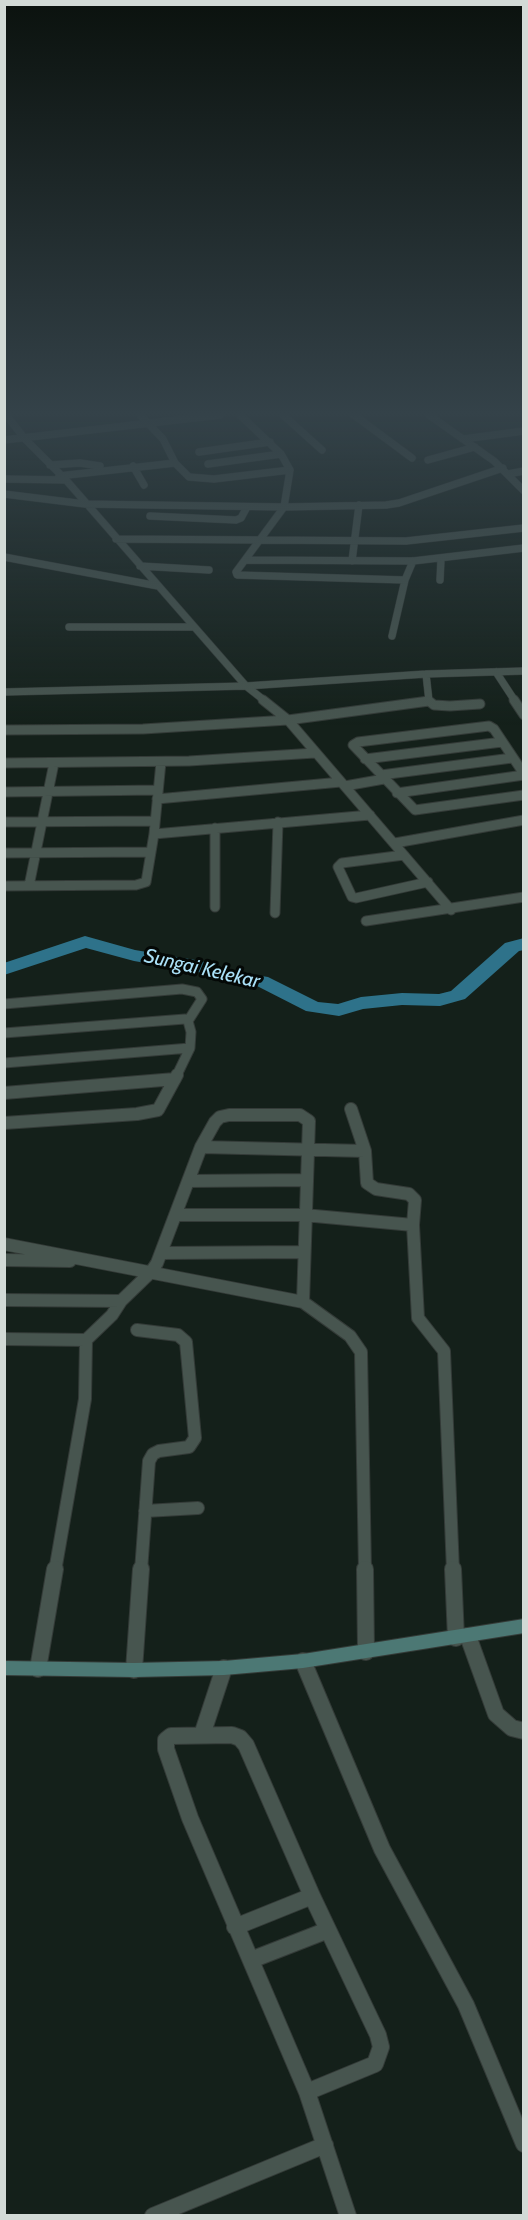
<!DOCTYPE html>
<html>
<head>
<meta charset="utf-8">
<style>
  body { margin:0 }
  #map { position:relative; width:528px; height:2220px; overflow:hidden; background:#14201a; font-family:Cabin,sans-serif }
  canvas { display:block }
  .frame { position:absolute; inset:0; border:6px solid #d2dad6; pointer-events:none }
</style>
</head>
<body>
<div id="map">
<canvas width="528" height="2220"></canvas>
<div class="frame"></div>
</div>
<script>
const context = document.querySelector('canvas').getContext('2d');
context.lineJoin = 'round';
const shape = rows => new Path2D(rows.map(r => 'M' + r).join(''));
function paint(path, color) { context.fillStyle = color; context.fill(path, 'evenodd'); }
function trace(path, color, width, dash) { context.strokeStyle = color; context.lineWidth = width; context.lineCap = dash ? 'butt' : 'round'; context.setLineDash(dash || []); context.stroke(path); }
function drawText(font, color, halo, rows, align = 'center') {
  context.font = font + ' Cabin,sans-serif'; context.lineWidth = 6; context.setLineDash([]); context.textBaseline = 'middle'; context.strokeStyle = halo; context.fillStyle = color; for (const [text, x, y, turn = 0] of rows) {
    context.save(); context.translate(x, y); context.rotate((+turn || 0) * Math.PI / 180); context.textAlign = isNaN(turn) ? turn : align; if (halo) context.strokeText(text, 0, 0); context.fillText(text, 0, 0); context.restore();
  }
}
paint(shape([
  [85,936,135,950,201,961,243,973,268,977,318,1002,338,1004,361,997,402,993,439,994,451,991,505,943,524,938,524,950,519,951,465,999,440,1006,402,1005,363,1009,339,1016,306,1011,257,986,241,985,198,972,134,961,86,948,4,975,4,963,85,936]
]), '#2e728a');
const streetFar3 = shape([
  [6,415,25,439,66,480,246,686,265,701],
  [140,415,163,439,175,463,189,477,214,479,290,470],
  [240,415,281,454,290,470,284,507,236,572,237,575,405,580],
  [283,415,322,450],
  [354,415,412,458],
  [429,415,494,461,524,491],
  [463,439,524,431],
  [4,440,220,415],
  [199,452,270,442],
  [428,460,475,447],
  [208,464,281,454],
  [50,465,80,463,100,466],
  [133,466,144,485],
  [508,474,524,471],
  [59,476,175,463],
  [4,479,66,480],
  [4,494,85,504,284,507,386,505,399,503,503,468],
  [150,516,236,520,241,518,247,507],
  [116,539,406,541,524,528],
  [4,557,158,586],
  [246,560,413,561,524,548],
  [352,561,359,505],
  [140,566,209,570],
  [440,580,441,559],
  [69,627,194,627],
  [392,636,405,580,413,561],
  [496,672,515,701],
  [426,674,429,701],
  [4,692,246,686,426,674,524,671]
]);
const streetFar2 = shape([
  [263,700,288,720,451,910],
  [514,700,524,715],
  [4,730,143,729,288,720,429,701,434,705,450,706,480,704],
  [365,759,502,742],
  [4,763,189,761,315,753],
  [524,774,494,729,489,726,358,742,353,745,415,810,524,795],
  [381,775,512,758],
  [345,786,384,779],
  [4,792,157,790],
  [397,793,524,775],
  [157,799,341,782],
  [4,822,155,821],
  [215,828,215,907],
  [154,834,370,815],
  [395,843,524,820],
  [4,853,151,852],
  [404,855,342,863,338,867,352,897,356,898,428,882],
  [4,886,136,885,146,882,154,834,161,762],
  [29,886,54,763],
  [275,913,278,822],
  [366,921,524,897],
  [4,1004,182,989,197,992,202,999,188,1021],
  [4,1033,185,1019,188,1021,191,1032,190,1048,176,1077],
  [4,1063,190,1048]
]);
const streetFar1 = shape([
  [4,1093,175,1079],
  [351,1109,365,1151,367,1183,376,1189,409,1194,415,1200,413,1225,418,1318,444,1351,453,1571],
  [4,1123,137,1114,158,1110,177,1075],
  [201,1147,365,1151],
  [188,1181,306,1180],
  [176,1215,304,1215,413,1225],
  [4,1244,303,1302],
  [162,1253,303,1252],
  [4,1260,70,1261],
  [4,1300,121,1301],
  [137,1330,178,1335,186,1342,195,1438,189,1447,159,1451,153,1454,149,1461,141,1571],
  [4,1339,86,1340],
  [145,1511,198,1508],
  [55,1571,85,1399,86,1340,112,1315,121,1301,151,1272,157,1263,201,1147,215,1122,220,1117,229,1115,300,1115,309,1121,303,1302,350,1336,361,1352,365,1571]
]);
const street = shape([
  [365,1569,366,1652],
  [453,1569,456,1638],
  [468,1636,496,1714,512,1728,524,1731],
  [303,1661,382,1849,466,2005,524,2144],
  [38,1669,55,1569],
  [134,1670,141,1569],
  [202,1735,224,1668],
  [232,1735,240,1738,246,1745,312,1896,378,2035,381,2047,375,2064,307,2092,190,1818,166,1749,166,1740,171,1736,232,1735],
  [235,1927,312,1896],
  [251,1960,328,1930],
  [307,2092,348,2216],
  [153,2216,325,2145]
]);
const secondary = shape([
  [524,1619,524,1633,303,1668,224,1675,134,1677,4,1675,4,1661,134,1663,224,1661,303,1654,524,1619]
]);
trace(streetFar3, '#343b38', 8);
trace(streetFar2, '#343b38', 11);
trace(streetFar1, '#343b38', 14);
trace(street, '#343b38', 18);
trace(secondary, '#343b38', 2);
trace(streetFar3, '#47554f', 7);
trace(streetFar2, '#47554f', 9);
trace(streetFar1, '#47554f', 12);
trace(street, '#47554f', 16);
paint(secondary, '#4c7874');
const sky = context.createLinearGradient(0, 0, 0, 726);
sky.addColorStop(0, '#0b120e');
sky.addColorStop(0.57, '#344249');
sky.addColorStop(1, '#34424900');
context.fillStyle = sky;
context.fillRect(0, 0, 528, 726);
drawText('italic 20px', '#aae0f7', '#040806', [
  ["Sungai Kelekar",202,969,13]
]);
</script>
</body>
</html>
